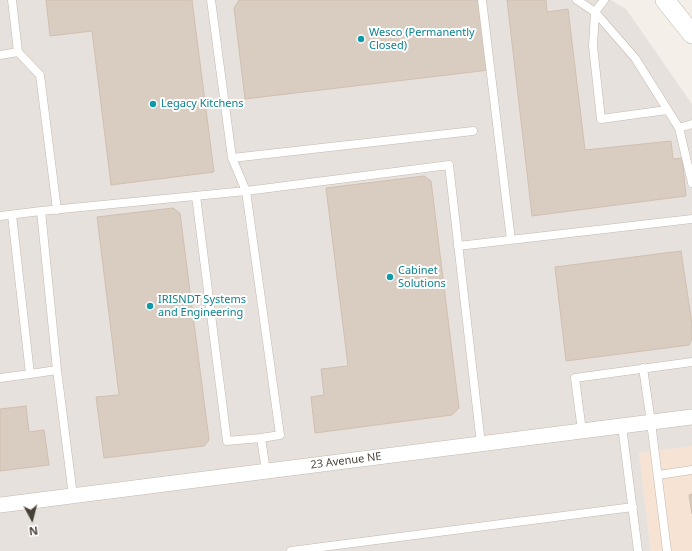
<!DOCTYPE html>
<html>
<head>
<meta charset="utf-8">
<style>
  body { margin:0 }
  #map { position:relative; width:692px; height:551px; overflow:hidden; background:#f4efe8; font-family:"Noto Sans",sans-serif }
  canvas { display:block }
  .north { position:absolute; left:12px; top:499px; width:40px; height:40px; -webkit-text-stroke:3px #fff; paint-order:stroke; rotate:173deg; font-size:11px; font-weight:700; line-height:16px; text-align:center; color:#483f36 }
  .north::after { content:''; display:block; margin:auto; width:14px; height:18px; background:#483f36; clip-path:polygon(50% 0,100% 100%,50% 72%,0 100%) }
</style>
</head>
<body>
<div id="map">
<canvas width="692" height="551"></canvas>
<div class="north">N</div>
</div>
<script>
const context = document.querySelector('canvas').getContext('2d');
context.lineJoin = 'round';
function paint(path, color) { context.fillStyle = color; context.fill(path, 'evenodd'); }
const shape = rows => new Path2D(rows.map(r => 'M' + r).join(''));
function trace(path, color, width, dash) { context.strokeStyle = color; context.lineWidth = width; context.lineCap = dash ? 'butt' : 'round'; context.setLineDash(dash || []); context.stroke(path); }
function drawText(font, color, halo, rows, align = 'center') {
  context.font = font + ' "Noto Sans",sans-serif'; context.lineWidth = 4; context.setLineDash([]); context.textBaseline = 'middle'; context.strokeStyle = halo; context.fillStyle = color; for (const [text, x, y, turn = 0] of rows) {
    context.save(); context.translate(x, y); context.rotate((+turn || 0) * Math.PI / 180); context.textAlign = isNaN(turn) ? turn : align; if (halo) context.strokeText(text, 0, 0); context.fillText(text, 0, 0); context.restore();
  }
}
paint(shape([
  [692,446,692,551,651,551,639,453]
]), '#f6e3d3');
paint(shape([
  [0,0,611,0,626,9,692,104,692,446,639,453,651,551,0,551]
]), '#e7e1dd');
const building = shape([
  [46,0,192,0,214,172,111,185,92,31,50,36,46,0],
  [239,0,480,0,489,70,245,99,234,8,239,0],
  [507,0,546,0,547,12,568,9,585,150,671,141,673,159,682,158,686,196,532,216,507,0],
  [424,176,431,181,459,408,452,415,315,433,311,397,324,395,321,369,348,366,326,188,424,176],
  [173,208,180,213,209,440,204,446,104,458,96,397,119,395,97,217,173,208],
  [681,251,692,324,692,339,689,345,566,361,555,267,681,251],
  [26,406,29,432,44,430,49,465,0,471,0,409,26,406],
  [692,494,692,514,689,495,692,494]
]);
paint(building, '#d9ccc0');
trace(building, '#d1c0b0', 1);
const service = shape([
  [12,0,18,52,40,75,57,210],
  [482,0,511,240],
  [577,0,595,12,604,0],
  [595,12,593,46,601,119,667,110],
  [595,12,635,58,679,128,692,124],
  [0,55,18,52],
  [679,128,692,183],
  [232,158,473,131],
  [196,196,227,441,261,438],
  [41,211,57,370,73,496],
  [12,215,30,374,57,370],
  [0,216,41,211,246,191,232,158,211,0],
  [458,246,692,219],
  [643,368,651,422,667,551],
  [0,378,30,374],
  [622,426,638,551],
  [582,431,575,378,692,362],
  [266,471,261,438,280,435,246,191,449,165,481,444],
  [658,475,692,470],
  [291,551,633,507]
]);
const minor = shape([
  [0,505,692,417]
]);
const tertiary = shape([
  [665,0,692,34]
]);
trace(service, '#c3b8ad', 9);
trace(minor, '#c3b8ad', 16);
trace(tertiary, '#c3b8ad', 20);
trace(service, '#fff', 8);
trace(minor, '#fff', 15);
trace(tertiary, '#fff', 19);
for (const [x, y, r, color] of [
  [361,39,4,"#0f9aa8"],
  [153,104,4,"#0f9aa8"],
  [390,277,4,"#0f9aa8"],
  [150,306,4,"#0f9aa8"]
]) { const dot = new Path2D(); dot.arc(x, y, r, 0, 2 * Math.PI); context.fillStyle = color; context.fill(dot); trace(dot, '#fff', 1.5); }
drawText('11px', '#0d838f', '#fff', [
  ["Wesco (Permanently",369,33],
  ["Closed)",369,46],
  ["Legacy Kitchens",161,104],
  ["Cabinet",398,271],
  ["Solutions",398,284],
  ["IRISNDT Systems",158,300],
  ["and Engineering",158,313]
], 'left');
drawText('11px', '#483f36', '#fff', [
  ["23 Avenue NE",346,461,-7]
]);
</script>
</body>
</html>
